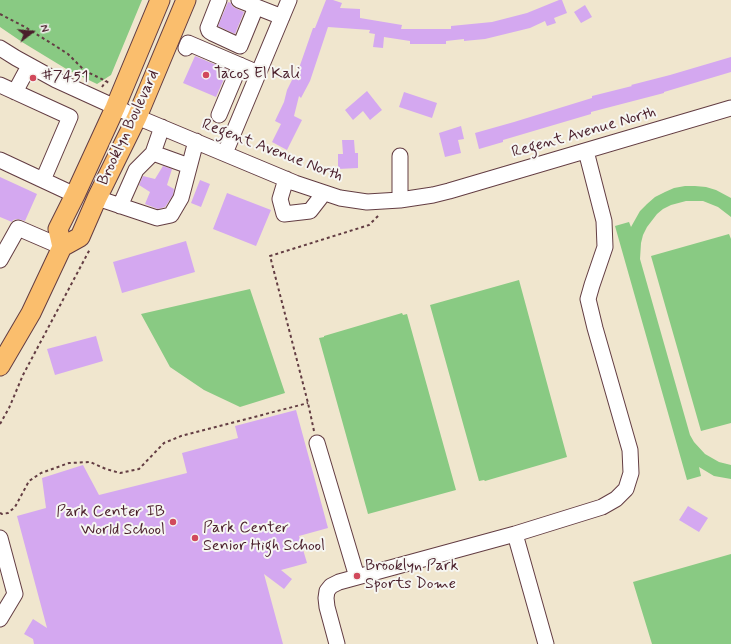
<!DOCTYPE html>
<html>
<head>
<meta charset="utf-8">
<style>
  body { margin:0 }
  #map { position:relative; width:731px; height:644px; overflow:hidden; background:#f0e6ce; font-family:Mynerve,sans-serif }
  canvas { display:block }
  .north { position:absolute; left:12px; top:12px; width:40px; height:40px; -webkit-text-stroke:3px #f6f6f2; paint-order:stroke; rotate:74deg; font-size:11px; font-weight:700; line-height:16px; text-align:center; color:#4a1f2b }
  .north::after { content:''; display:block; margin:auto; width:14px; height:18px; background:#4a1f2b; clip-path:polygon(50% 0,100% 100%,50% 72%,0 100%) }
</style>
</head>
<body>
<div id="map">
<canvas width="731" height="644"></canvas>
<div class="north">N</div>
</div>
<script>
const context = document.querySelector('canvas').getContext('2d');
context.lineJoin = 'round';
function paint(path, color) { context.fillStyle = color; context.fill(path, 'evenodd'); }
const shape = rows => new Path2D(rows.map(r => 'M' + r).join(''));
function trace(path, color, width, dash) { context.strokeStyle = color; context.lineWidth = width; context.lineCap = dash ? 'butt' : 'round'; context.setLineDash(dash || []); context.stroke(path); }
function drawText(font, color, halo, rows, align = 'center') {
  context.font = font + ' Mynerve,sans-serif'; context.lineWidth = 4; context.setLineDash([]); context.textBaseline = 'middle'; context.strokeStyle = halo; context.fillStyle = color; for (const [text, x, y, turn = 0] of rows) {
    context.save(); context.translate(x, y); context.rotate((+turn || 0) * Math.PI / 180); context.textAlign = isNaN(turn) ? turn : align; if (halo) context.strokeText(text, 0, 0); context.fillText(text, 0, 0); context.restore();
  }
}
paint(shape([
  [0,0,142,0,111,75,97,84,68,70,22,42,0,27],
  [685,186,695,186,706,187,716,190,731,198,731,217,718,207,703,201,686,201,671,205,663,209,657,214,647,227,643,235,641,243,640,259,690,435,694,442,705,454,719,462,731,465,731,479,714,476,699,467,701,476,687,480,615,226,629,222,631,227,640,211,647,204,655,197,665,192,674,188],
  [729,234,731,239,731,423,701,431,651,256],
  [519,280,567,457,485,481,484,480,479,481,430,305],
  [250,289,285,393,240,407,204,390,170,367,141,314],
  [402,313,403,315,407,314,456,490,368,514,319,338,324,337,324,336],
  [731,554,731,644,652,644,633,582]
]), '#89ca83');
paint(shape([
  [326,0,333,0,342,3,340,8,360,9,360,18,402,25,401,29,451,29,451,26,492,22,527,13,559,0,562,0,567,13,554,18,556,23,547,26,545,21,530,28,485,39,464,41,464,39,446,41,446,44,410,44,410,41,384,37,383,48,373,47,375,34,369,33,370,30,328,27,310,81,301,98,299,96,294,116,302,120,287,150,272,142,281,124,275,121,284,102,287,90,297,70,298,71,313,28,315,28],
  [228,2,231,3,232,6,235,8,244,12,235,34,218,26],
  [585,5,592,17,581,23,574,12],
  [195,56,228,70,216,97,183,83],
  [731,57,731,72,664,92,664,93,591,112,591,114,503,140,503,142,479,149,475,133,514,122,592,98,592,96,632,86,631,85,670,75],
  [367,91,382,110,370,120,363,111,353,120,345,110],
  [404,92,437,103,432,118,399,107],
  [461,126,464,139,458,140,461,153,445,157,439,133],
  [342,140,354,140,355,153,358,153,358,168,338,169,338,154,343,154],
  [163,166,172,169,167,185,174,189,173,195,165,207,158,209,145,204,150,192,139,185,143,176,155,179],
  [0,177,37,194,25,221,18,219,13,220,12,222,0,217],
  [200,180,210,184,201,207,191,203],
  [227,193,271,210,256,246,213,229],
  [186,241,195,272,122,293,113,262],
  [96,336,103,361,55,375,47,349],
  [296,410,328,528,299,536,307,563,281,570,292,579,284,589,264,574,283,644,34,644,33,639,24,634,33,619,47,628,17,516,46,508,42,478,83,465,99,495,187,473,182,453,238,438,235,426],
  [688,506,708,518,699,532,679,520]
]), '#d4a8f0');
const minor = shape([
  [219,0,208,28,209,31,212,33,240,46,256,7],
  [239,0,282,17],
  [0,48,16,58,56,80,137,117,295,183,340,198,367,202,400,200,433,195,449,191,731,108],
  [186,48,188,43,258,73],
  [0,85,70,117,43,180],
  [15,92,29,66],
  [219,115,240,65],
  [162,127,153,153,189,166],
  [225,153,289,0],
  [400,156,400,200],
  [0,160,75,195],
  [286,179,280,199,284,214,310,211,324,193],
  [97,198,157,218,171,215,181,198,196,141],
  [120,206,136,170,153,153],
  [0,260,18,228,62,247],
  [317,443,357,577],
  [515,534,546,644],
  [0,538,15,594,0,619],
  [337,644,327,607,326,598,327,591,331,586,339,582,515,534,602,507,616,499,626,489,631,473,630,450,595,328,588,299,592,285,605,247,604,221,586,151]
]);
const major = shape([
  [62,247,58,229,75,195,115,108,160,0],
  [0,366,31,313,62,247,80,237,97,198,137,117,186,0]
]);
trace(minor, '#633d43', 17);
trace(major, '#633d43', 21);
trace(shape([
  [0,14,25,27,54,45,68,54,85,71,106,81,110,84],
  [102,87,106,81],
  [0,424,9,408,23,375,90,249],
  [314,431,308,403,270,256,369,225,380,214],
  [0,513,2,514,8,513,15,507,29,481,41,473,69,463,90,462,106,469,120,473,139,469,164,443,181,436,308,403]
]), '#633d43', 2, [3, 3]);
trace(minor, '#fff', 15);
trace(major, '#fabe6d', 19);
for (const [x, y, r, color] of [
  [206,75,4,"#d1495b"],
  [33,78,4,"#d1495b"],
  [173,522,4,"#d1495b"],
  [195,538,4,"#d1495b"],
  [357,576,4,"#d1495b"]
]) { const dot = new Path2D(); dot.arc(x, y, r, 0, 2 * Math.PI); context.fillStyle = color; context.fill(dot); trace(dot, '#f6f6f2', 1.5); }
drawText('16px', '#4a1f2b', '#f6f6f2', [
  ["Tacos El Kali",214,75],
  ["#7451",41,78],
  ["Park Center IB",165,513,"right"],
  ["World School",165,531,"right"],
  ["Park Center",203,529],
  ["Senior High School",203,547],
  ["Brooklyn Park",365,567],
  ["Sports Dome",365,585]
], 'left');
drawText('16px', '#4a1f2b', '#f6f6f2', [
  ["Brooklyn Boulevard",129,128,-65],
  ["Regent Avenue North",584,133,-16],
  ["Regent Avenue North",272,151,21]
]);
</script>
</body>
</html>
